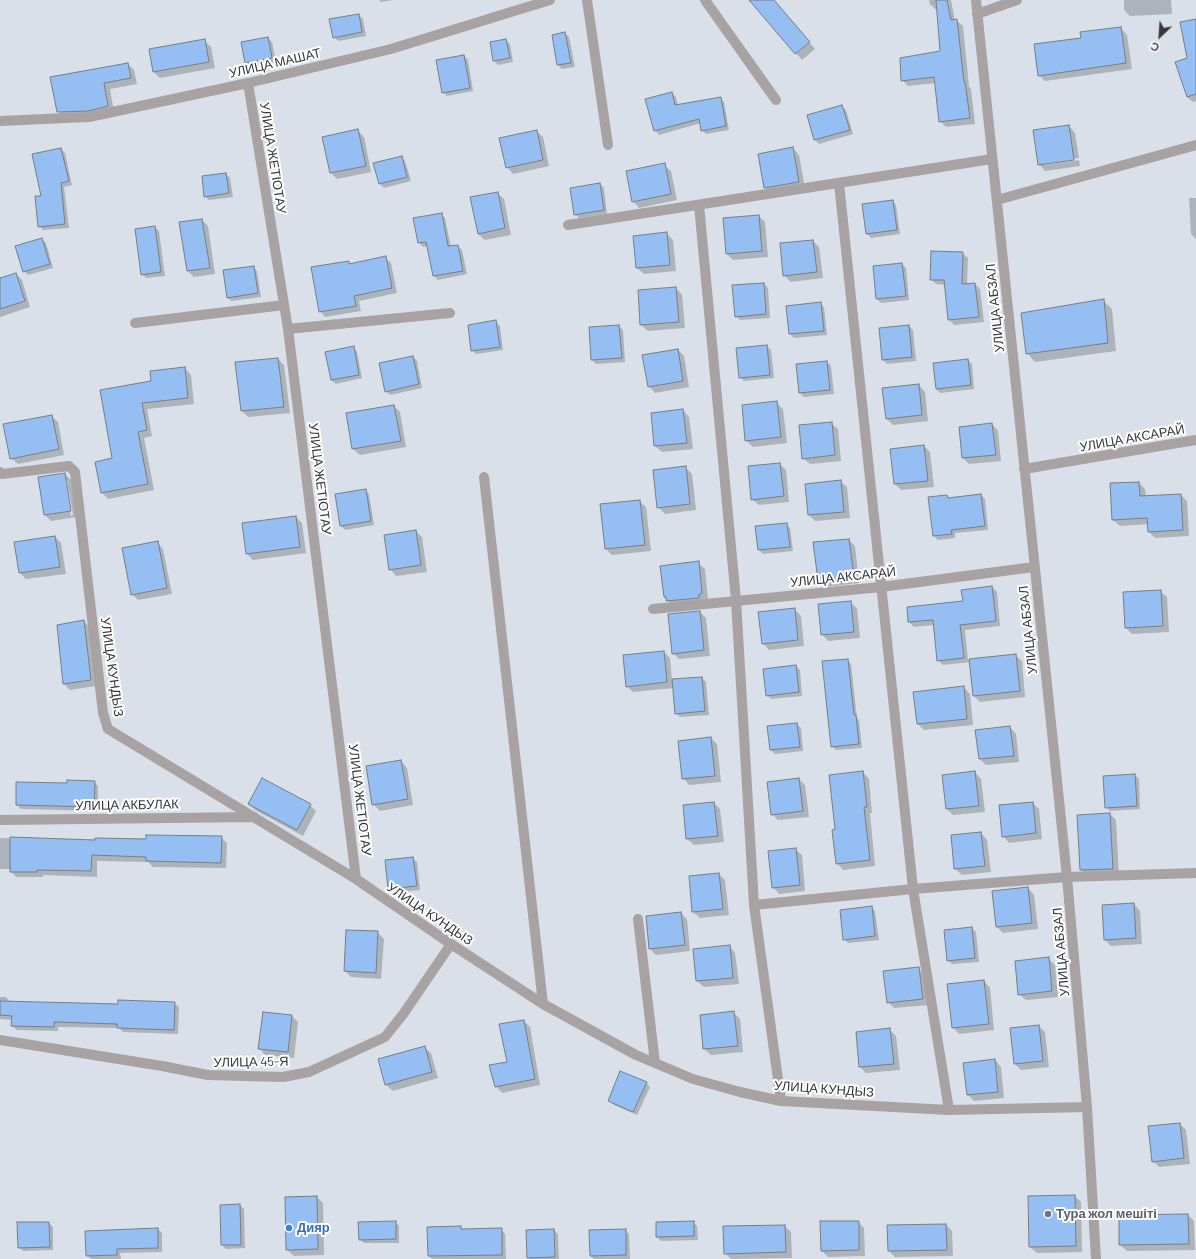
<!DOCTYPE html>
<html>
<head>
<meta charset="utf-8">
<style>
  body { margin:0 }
  #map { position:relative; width:1196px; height:1259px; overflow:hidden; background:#d9e0e9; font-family:Barlow,sans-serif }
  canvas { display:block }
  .north { position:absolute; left:1140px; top:16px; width:40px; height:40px; -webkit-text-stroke:3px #fff; paint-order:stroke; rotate:205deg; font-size:11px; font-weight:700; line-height:16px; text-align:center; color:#36383c }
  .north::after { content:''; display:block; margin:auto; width:14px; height:18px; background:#36383c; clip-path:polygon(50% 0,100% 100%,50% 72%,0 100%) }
</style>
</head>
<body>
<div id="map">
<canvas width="1196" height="1259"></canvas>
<div class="north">С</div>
</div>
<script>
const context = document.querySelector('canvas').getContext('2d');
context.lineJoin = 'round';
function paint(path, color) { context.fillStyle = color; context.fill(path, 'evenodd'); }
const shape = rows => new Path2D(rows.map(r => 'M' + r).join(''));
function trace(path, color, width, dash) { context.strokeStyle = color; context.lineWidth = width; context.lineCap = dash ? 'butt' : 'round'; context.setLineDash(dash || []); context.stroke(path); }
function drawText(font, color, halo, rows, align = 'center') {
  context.font = font + ' Barlow,sans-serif'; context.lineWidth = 4; context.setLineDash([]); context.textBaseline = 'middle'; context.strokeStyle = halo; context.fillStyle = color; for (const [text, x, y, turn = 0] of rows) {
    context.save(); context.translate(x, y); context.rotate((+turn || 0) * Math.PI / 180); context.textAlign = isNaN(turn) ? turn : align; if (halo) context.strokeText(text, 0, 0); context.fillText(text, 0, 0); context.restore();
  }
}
paint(shape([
  [379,0,393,0,381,2],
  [750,0,773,0,815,49,802,60],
  [929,0,951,0,955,21,957,21,963,26,969,87,971,89,975,124,946,127,940,121,936,83,908,86,902,80,941,52,937,9,936,10,930,4],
  [1124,0,1171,0,1172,14,1130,16,1124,10],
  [359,15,363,19,366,36,338,41,334,37],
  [1196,20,1196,101,1193,102,1187,97,1188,58],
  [1121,28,1127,35,1132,69,1045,81,1039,75,1082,39],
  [565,33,569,37,575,67,562,69,558,65,553,35],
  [268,38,272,42,276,62,250,66,246,62],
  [204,40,211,47,215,68,160,78,154,72],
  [506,40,510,44,513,62,498,65,494,61],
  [464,56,468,60,473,91,447,96,443,92],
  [128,64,134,70,137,84,110,89,114,112,64,117,58,111],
  [672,93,676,97,678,106,720,98,724,102,729,130,706,134,702,130,701,123,659,135,655,130],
  [842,106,846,110,853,134,819,144,815,140,808,116],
  [1069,126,1075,133,1079,158,1043,163,1043,165,1079,160,1080,166,1045,171,1039,164],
  [358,131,364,137,371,172,337,179,331,173],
  [536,131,543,137,549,166,513,174,507,167],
  [793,148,799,155,805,188,771,194,765,187],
  [61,149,65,153,72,185,64,187,69,228,43,230,39,226,43,196],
  [401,157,405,161,411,181,384,188,380,184,374,164],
  [664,165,671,171,677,200,639,208,633,201],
  [226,174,230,178,233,197,209,200,205,196],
  [600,184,604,188,607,214,579,218,575,214],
  [497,193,504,199,511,235,485,240,478,234],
  [1189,198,1196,198,1196,239,1191,234],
  [892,201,896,205,900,234,871,238,867,234,863,205],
  [441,214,445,218,451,247,458,246,462,250,467,274,438,280,434,276,428,246,423,247,419,243],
  [759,216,765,222,768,257,733,260,727,254,724,219],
  [202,220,208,226,215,274,194,277,188,271],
  [155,227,159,231,165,276,146,278,142,274],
  [666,233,673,240,676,271,644,274,637,268],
  [42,239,46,243,53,268,28,275,24,271],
  [813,241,819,247,823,278,791,282,784,275],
  [962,253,968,258,967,284,975,284,980,289,984,322,954,325,949,319,945,285,936,284,931,279],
  [385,258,391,263,397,293,359,301,361,311,325,317,320,311,349,262,351,265],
  [902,264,906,268,909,300,881,303,877,299],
  [253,267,257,271,261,297,231,301,227,297],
  [16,274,22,280,30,307,0,317,0,279],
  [764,284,768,288,770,318,740,320,736,316],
  [676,288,682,295,685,328,648,331,641,325],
  [1103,300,1112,309,1116,351,1035,362,1027,353],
  [820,303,824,307,827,335,794,338,790,334,787,307],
  [496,322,500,326,503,350,476,354,472,350],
  [619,326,623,330,625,362,596,364,592,360,590,328],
  [909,326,913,330,916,361,887,364,883,360],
  [767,346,771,350,774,378,744,381,740,377],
  [353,347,357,352,362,378,336,384,331,380],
  [678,350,684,356,689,387,655,393,649,386],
  [413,357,417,361,422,388,390,395,386,391],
  [278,359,284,365,290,413,248,417,242,411,237,363],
  [968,360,972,364,974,389,940,393,936,389],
  [827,362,831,366,834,394,804,397,800,393],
  [185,368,191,375,194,404,147,409,152,436,144,438,154,490,108,499,102,493,113,459,152,382],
  [919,385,925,392,928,421,893,425,887,419],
  [777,403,783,409,787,443,753,447,746,440],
  [394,406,400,412,406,447,360,455,353,449,347,413],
  [683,410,689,417,693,449,662,452,655,446,652,414],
  [51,416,58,422,64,455,18,464,11,458],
  [831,423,838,429,841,461,810,464,803,458],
  [992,424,998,431,1001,461,969,464,963,458],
  [924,446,930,452,934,487,901,490,895,484],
  [780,464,786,470,789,502,759,505,752,499],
  [685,467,692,474,696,510,665,514,658,507],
  [65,474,71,480,77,517,51,521,44,514],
  [65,480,67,480,73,515,71,516],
  [840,481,847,487,850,518,815,521,809,515,806,485],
  [1139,483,1145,489,1146,497,1181,495,1187,501,1189,536,1155,538,1149,532,1149,524,1120,526,1113,520,1111,484],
  [365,490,369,494,374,525,345,530,341,526],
  [981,495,985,499,988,530,955,533,955,538,938,540,934,536,947,496,949,499],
  [639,501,646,507,651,551,612,555,606,549],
  [296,517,302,523,306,553,253,560,247,554],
  [786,524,790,528,793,551,763,554,759,550,756,527],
  [416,531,422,537,427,572,396,576,390,569],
  [55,537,61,543,66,574,26,579,20,573],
  [849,540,855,546,859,583,825,587,819,581],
  [157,542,163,549,172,594,138,600,132,594],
  [698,563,705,569,708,599,674,607,664,597],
  [992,587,997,592,1000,626,965,630,968,660,1015,655,1022,661,1025,697,980,702,974,696,970,662,943,665,938,660,934,625,914,627,909,622,908,608,964,602],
  [1160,591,1167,597,1169,632,1132,634,1126,628],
  [850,602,857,608,860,638,828,641,822,634],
  [794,609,801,616,804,646,769,650,763,643],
  [700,612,706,618,710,656,679,659,673,653],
  [84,621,90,628,96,686,70,690,64,684],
  [664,652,670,658,672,680,702,678,706,682,709,715,680,717,676,713,674,688,633,692,627,686],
  [847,660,851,664,857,718,859,720,862,748,836,750,832,746],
  [796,666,800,670,802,696,771,699,767,695],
  [964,687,970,694,973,725,924,730,918,724],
  [797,724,801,728,803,751,775,754,771,750],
  [1010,727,1016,734,1019,762,986,765,980,759],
  [711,738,717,744,721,782,689,785,683,778],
  [401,761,407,768,413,805,380,811,373,804],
  [863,772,869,779,872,813,870,813,875,866,843,870,837,863,836,830],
  [975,772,981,779,985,812,953,815,947,809],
  [1135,775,1139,779,1140,809,1110,811,1106,807],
  [799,779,805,785,809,817,778,820,772,814],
  [94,782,98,786,98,811,21,809,17,805,68,784],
  [714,803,720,809,724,842,694,845,687,839,684,806],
  [1033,803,1039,809,1042,839,1009,843,1003,836],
  [249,804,310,805,316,811,303,836,255,810],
  [1110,814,1116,820,1119,875,1087,876,1081,870],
  [981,833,987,840,991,872,962,875,955,869],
  [221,837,227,843,226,868,153,867,148,862,97,861,97,877,43,875,43,877,16,877,11,871,11,869,0,869,0,838,96,841],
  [795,849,802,855,805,891,779,894,773,887],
  [413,858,417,862,420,890,393,893,389,889],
  [719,874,725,880,729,915,700,918,693,912],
  [1028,888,1034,895,1038,929,1003,933,997,927],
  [1134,904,1140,911,1142,944,1111,946,1105,940],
  [871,907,875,911,879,940,848,943,844,939],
  [681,913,687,919,690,951,656,955,650,949],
  [972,928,976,932,979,962,952,964,948,960],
  [377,932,384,939,381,979,351,977,345,971],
  [729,946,735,953,739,984,704,987,697,981],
  [1048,958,1055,965,1058,997,1026,1000,1019,994],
  [919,969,925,975,929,1005,894,1008,888,1002],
  [984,981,990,988,994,1030,959,1034,953,1027],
  [0,997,6,997,10,1002,119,1005,174,1003,179,1007,178,1034,123,1032,119,1028,58,1027,58,1031,17,1030,12,1026,12,1020,0,1019],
  [733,1012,740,1019,743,1052,711,1055,704,1049],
  [292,1016,298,1022,294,1058,265,1055,259,1048],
  [524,1021,530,1027,540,1085,502,1093,496,1086,508,1063],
  [1039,1026,1045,1032,1049,1067,1021,1070,1014,1063],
  [890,1030,896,1036,900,1070,866,1073,860,1067],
  [424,1047,431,1053,438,1078,393,1091,386,1085,379,1060],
  [995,1060,1001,1067,1004,1098,974,1101,967,1094],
  [646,1083,650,1087,637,1115,614,1105,610,1101],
  [1180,1124,1186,1130,1190,1164,1159,1167,1153,1161],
  [1075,1196,1081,1202,1082,1252,1037,1253,1030,1247,1029,1197],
  [317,1197,323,1203,324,1255,294,1256,287,1250],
  [240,1205,244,1209,245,1248,226,1249,222,1245],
  [1188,1215,1194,1221,1195,1250,1127,1251,1120,1245,1120,1216],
  [395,1222,399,1226,399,1243,364,1243,360,1239],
  [693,1222,697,1226,698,1240,661,1241,657,1237],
  [858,1222,864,1228,865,1256,828,1257,822,1251],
  [49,1223,53,1227,53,1250,23,1251,19,1247],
  [946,1225,952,1231,953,1256,895,1257,889,1251,888,1226],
  [785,1226,791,1232,792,1258,731,1259,725,1253],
  [460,1227,463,1230,501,1229,505,1234,506,1259,432,1259,429,1256],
  [158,1229,162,1233,162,1252,120,1253,121,1259,91,1259,87,1255],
  [554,1230,558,1234,559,1259,529,1259,528,1257],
  [625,1230,629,1234,630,1259,594,1259,591,1256]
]), '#0003');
const building = shape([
  [749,0,774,0,810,42,795,54,749,0],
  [936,0,947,0,951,20,957,19,964,82,965,82,970,118,939,122,934,77,901,81,900,58,940,51,936,0],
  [359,14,362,32,333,38,329,19,359,14],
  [1196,19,1196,94,1187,97,1175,62,1187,58,1180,22,1196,19],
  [1121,27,1126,63,1038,76,1034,44,1081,38,1080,32,1121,27],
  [565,32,571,63,557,65,552,35,565,32],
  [268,37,272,58,245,63,241,42,268,37],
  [205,39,209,62,153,72,149,49,205,39],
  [506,39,510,58,493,61,490,42,506,39],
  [464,55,470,88,442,93,436,60,464,55],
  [128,63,131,78,104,83,108,106,88,111,57,112,50,77,128,63],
  [672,92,675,105,721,97,726,126,701,131,699,119,654,131,645,99,672,92],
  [842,105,850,130,814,140,807,115,842,105],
  [1069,125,1074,160,1038,165,1033,130,1069,125],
  [358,129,366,166,330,173,322,137,358,129],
  [537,130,543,160,506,168,499,138,537,130],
  [793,147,799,182,764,188,758,154,793,147],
  [61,148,69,181,61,183,65,224,38,227,35,196,41,196,32,154,61,148],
  [402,156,407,177,379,184,373,163,402,156],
  [665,163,671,194,632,202,626,171,665,163],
  [226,173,229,193,204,197,202,176,226,173],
  [600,183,604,210,574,215,570,188,600,183],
  [498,192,505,228,478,234,470,197,498,192],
  [893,200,897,230,866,234,862,204,893,200],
  [442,213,448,246,458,245,463,271,433,276,426,242,418,243,413,218,442,213],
  [759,215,762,251,726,254,723,218,759,215],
  [202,219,210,268,187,271,179,222,202,219],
  [155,226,161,272,141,275,135,229,155,226],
  [667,232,670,265,636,268,633,236,667,232],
  [42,238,50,264,23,272,15,246,42,238],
  [813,240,817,272,783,276,780,243,813,240],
  [931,251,963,252,962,284,975,283,979,317,948,320,944,280,930,280,931,251],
  [386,256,392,288,354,296,356,306,319,312,311,267,349,261,349,264,386,256],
  [902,263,906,296,876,299,873,266,902,263],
  [254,266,258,293,227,298,223,270,254,266],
  [16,273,25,301,0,309,0,278,16,273],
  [764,283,766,314,735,317,732,285,764,283],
  [676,287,679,322,640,325,638,290,676,287],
  [1104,299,1108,343,1026,354,1021,313,1104,299],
  [821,302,824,331,789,334,786,306,821,302],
  [496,320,500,347,471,351,468,325,496,320],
  [619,325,622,358,591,360,589,327,619,325],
  [909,325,912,357,882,360,879,328,909,325],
  [767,345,770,375,739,378,736,348,767,345],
  [354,346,359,375,331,380,325,352,354,346],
  [678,349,683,381,648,387,642,355,678,349],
  [413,356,419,384,385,392,379,363,413,356],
  [278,358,284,407,241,411,235,362,278,358],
  [968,359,971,385,936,389,933,363,968,359],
  [827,361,830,390,799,393,796,364,827,361],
  [185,367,188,398,142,403,147,430,138,432,148,484,101,493,95,462,112,458,100,390,151,381,150,371,185,367],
  [919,384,922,415,886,419,882,388,919,384],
  [777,401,781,437,745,441,742,405,777,401],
  [394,405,401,441,352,449,346,413,394,405],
  [683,409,687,443,654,446,651,413,683,409],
  [52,415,59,449,10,459,3,424,52,415],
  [832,422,835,455,802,459,799,425,832,422],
  [992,423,996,455,962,458,959,427,992,423],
  [924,445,928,481,894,484,890,449,924,445],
  [780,463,784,496,751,500,748,466,780,463],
  [686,466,690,504,657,508,653,470,686,466],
  [65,473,71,511,44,515,38,477,65,473],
  [841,480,844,512,808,515,805,484,841,480],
  [1139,482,1140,496,1181,494,1183,530,1148,532,1147,518,1112,520,1110,483,1139,482],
  [366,489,371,521,340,526,335,494,366,489],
  [981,494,985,526,951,530,952,534,933,536,928,497,947,495,948,498,981,494],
  [640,500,645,545,605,549,600,504,640,500],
  [296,516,300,547,246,554,242,523,296,516],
  [787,523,790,547,758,550,755,526,787,523],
  [416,530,421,565,389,570,384,535,416,530],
  [55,536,60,567,19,573,14,542,55,536],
  [849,539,854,577,818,581,813,542,849,539],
  [158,541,167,588,131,595,122,548,158,541],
  [699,561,702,593,699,594,699,598,666,601,666,597,664,597,660,566,699,561],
  [992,586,996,621,960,625,964,658,937,661,933,620,908,622,907,607,963,601,961,590,992,586],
  [1161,590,1163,626,1125,628,1123,592,1161,590],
  [851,601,854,632,821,635,818,604,851,601],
  [795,608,798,640,762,644,758,612,795,608],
  [700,611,704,650,672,654,668,614,700,611],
  [84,620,91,680,63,684,57,625,84,620],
  [664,651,667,682,626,687,623,655,664,651],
  [1016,654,1020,691,973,696,969,659,1016,654],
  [848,659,854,715,856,715,859,744,831,747,822,661,848,659],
  [796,665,799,692,766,696,763,669,796,665],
  [702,677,705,711,675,714,672,679,702,677],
  [964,686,967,719,917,724,913,692,964,686],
  [797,723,800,747,770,750,767,726,797,723],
  [1010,726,1014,756,979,759,975,730,1010,726],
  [711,737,715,776,682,779,678,741,711,737],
  [401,760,408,799,372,805,366,766,401,760],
  [863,771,867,807,864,807,870,860,836,864,832,830,835,829,829,775,863,771],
  [975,771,979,806,946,809,942,775,975,771],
  [1135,774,1137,806,1105,808,1103,776,1135,774],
  [262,778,311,804,297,830,248,804,262,778],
  [799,778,803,811,771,815,767,782,799,778],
  [67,780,95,781,94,807,16,805,16,782,67,783,67,780],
  [714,802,718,836,686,839,683,805,714,802],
  [1033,802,1036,833,1002,837,999,805,1033,802],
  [1110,813,1113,869,1080,870,1077,815,1110,813],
  [981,832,985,866,954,869,951,835,981,832],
  [146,835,222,836,221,863,146,861,146,857,92,855,91,871,37,870,37,872,10,872,10,837,95,840,95,838,146,839,146,835],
  [796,848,800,885,772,888,768,851,796,848],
  [413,857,417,886,388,889,385,860,413,857],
  [719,873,723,909,692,912,689,876,719,873],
  [1028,887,1032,923,996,927,992,891,1028,887],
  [1134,903,1136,938,1104,940,1102,905,1134,903],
  [872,906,875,936,843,940,840,910,872,906],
  [681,912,685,945,649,949,646,916,681,912],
  [972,927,975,958,947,961,944,930,972,927],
  [346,930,378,931,376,973,344,971,346,930],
  [730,945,733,978,696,981,693,949,730,945],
  [1049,957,1052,991,1018,995,1015,961,1049,957],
  [919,967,923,999,887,1003,883,971,919,967],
  [984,980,989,1024,952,1028,947,984,984,980],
  [118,1000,175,1002,174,1030,117,1028,117,1024,54,1022,54,1027,11,1026,12,1016,0,1015,0,1001,118,1004,118,1000],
  [734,1011,738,1046,703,1049,700,1015,734,1011],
  [263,1012,292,1015,288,1052,258,1049,263,1012],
  [524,1020,535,1079,495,1087,489,1065,507,1062,499,1024,524,1020],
  [1039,1025,1043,1061,1014,1064,1010,1028,1039,1025],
  [890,1028,894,1064,859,1067,856,1032,890,1028],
  [425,1046,432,1072,385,1085,378,1059,425,1046],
  [995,1059,998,1092,967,1095,963,1063,995,1059],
  [620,1071,647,1082,633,1112,608,1101,620,1071],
  [1180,1123,1184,1158,1152,1162,1148,1126,1180,1123],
  [1075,1195,1076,1246,1029,1247,1028,1196,1075,1195],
  [317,1196,318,1249,286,1250,285,1197,317,1196],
  [240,1204,241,1245,221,1245,220,1205,240,1204],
  [1188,1214,1189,1244,1119,1245,1119,1215,1188,1214],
  [396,1221,396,1239,359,1240,358,1222,396,1221],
  [694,1221,694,1236,656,1237,656,1222,694,1221],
  [820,1221,859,1221,859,1250,821,1251,820,1221],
  [17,1222,49,1222,50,1247,18,1248,17,1222],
  [946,1224,947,1250,888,1251,887,1225,946,1224],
  [785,1225,786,1252,724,1254,723,1226,785,1225],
  [461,1226,461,1229,502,1228,502,1255,428,1256,427,1227,461,1226],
  [158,1228,158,1248,117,1249,117,1255,86,1256,85,1231,158,1228],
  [554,1229,555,1257,527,1258,526,1230,554,1229],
  [626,1229,626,1255,590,1256,589,1230,626,1229]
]);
paint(building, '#95bff3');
trace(building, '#777d85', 1);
trace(shape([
  [587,0,608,145],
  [705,0,776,100],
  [976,0,1067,877,1087,1107,1096,1259],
  [977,14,1017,0],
  [248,83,288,329,356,879],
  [0,121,89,117,248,83,391,49,550,0],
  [839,183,913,889,949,1110],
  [997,200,1196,145],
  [699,205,736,600,754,905,781,1101],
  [568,225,992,159],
  [135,323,284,305],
  [288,329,450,313],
  [1024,469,1196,440],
  [0,472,2,474,69,466,75,472,103,713,108,729,356,879,451,944,543,1004,636,1055,693,1079,740,1092,781,1101,949,1110,1087,1107],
  [484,477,543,1004],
  [653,609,881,587,1034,567],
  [0,820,254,817],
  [754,905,913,889,1067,877,1196,873],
  [638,919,655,1063],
  [0,1040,162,1066,208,1075,283,1077,309,1072,385,1037,404,1013,451,944]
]), '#a8a2a3', 10);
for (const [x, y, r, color] of [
  [1048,1214,4,"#6b7280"],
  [289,1228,4,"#3f7fe0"]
]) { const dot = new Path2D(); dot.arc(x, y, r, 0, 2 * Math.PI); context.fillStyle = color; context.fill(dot); trace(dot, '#fff', 1.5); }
drawText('13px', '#36383c', '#fff', [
  ["УЛИЦА МАШАТ",275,63,-13],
  ["УЛИЦА ЖЕТІОТАУ",273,158,81],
  ["УЛИЦА АБЗАЛ",995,308,-96],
  ["УЛИЦА АКСАРАЙ",1132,438,-10],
  ["УЛИЦА ЖЕТІОТАУ",320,479,83],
  ["УЛИЦА АКСАРАЙ",843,577,-6],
  ["УЛИЦА АБЗАЛ",1028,630,-96],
  ["УЛИЦА КУНДЫЗ",112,667,82],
  ["УЛИЦА ЖЕТІОТАУ",360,800,83],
  ["УЛИЦА АКБУЛАК",127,805,-1],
  ["УЛИЦА КУНДЫЗ",430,914,34],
  ["УЛИЦА АБЗАЛ",1061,952,-95],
  ["УЛИЦА 45-Я",251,1062,-1],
  ["УЛИЦА КУНДЫЗ",824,1089,4]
]);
drawText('bold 13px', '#5b616d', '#fff', [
  ["Тура жол мешіті",1056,1214]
], 'left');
drawText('bold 13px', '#366cbe', '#fff', [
  ["Дияр",297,1228]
], 'left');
</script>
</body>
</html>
